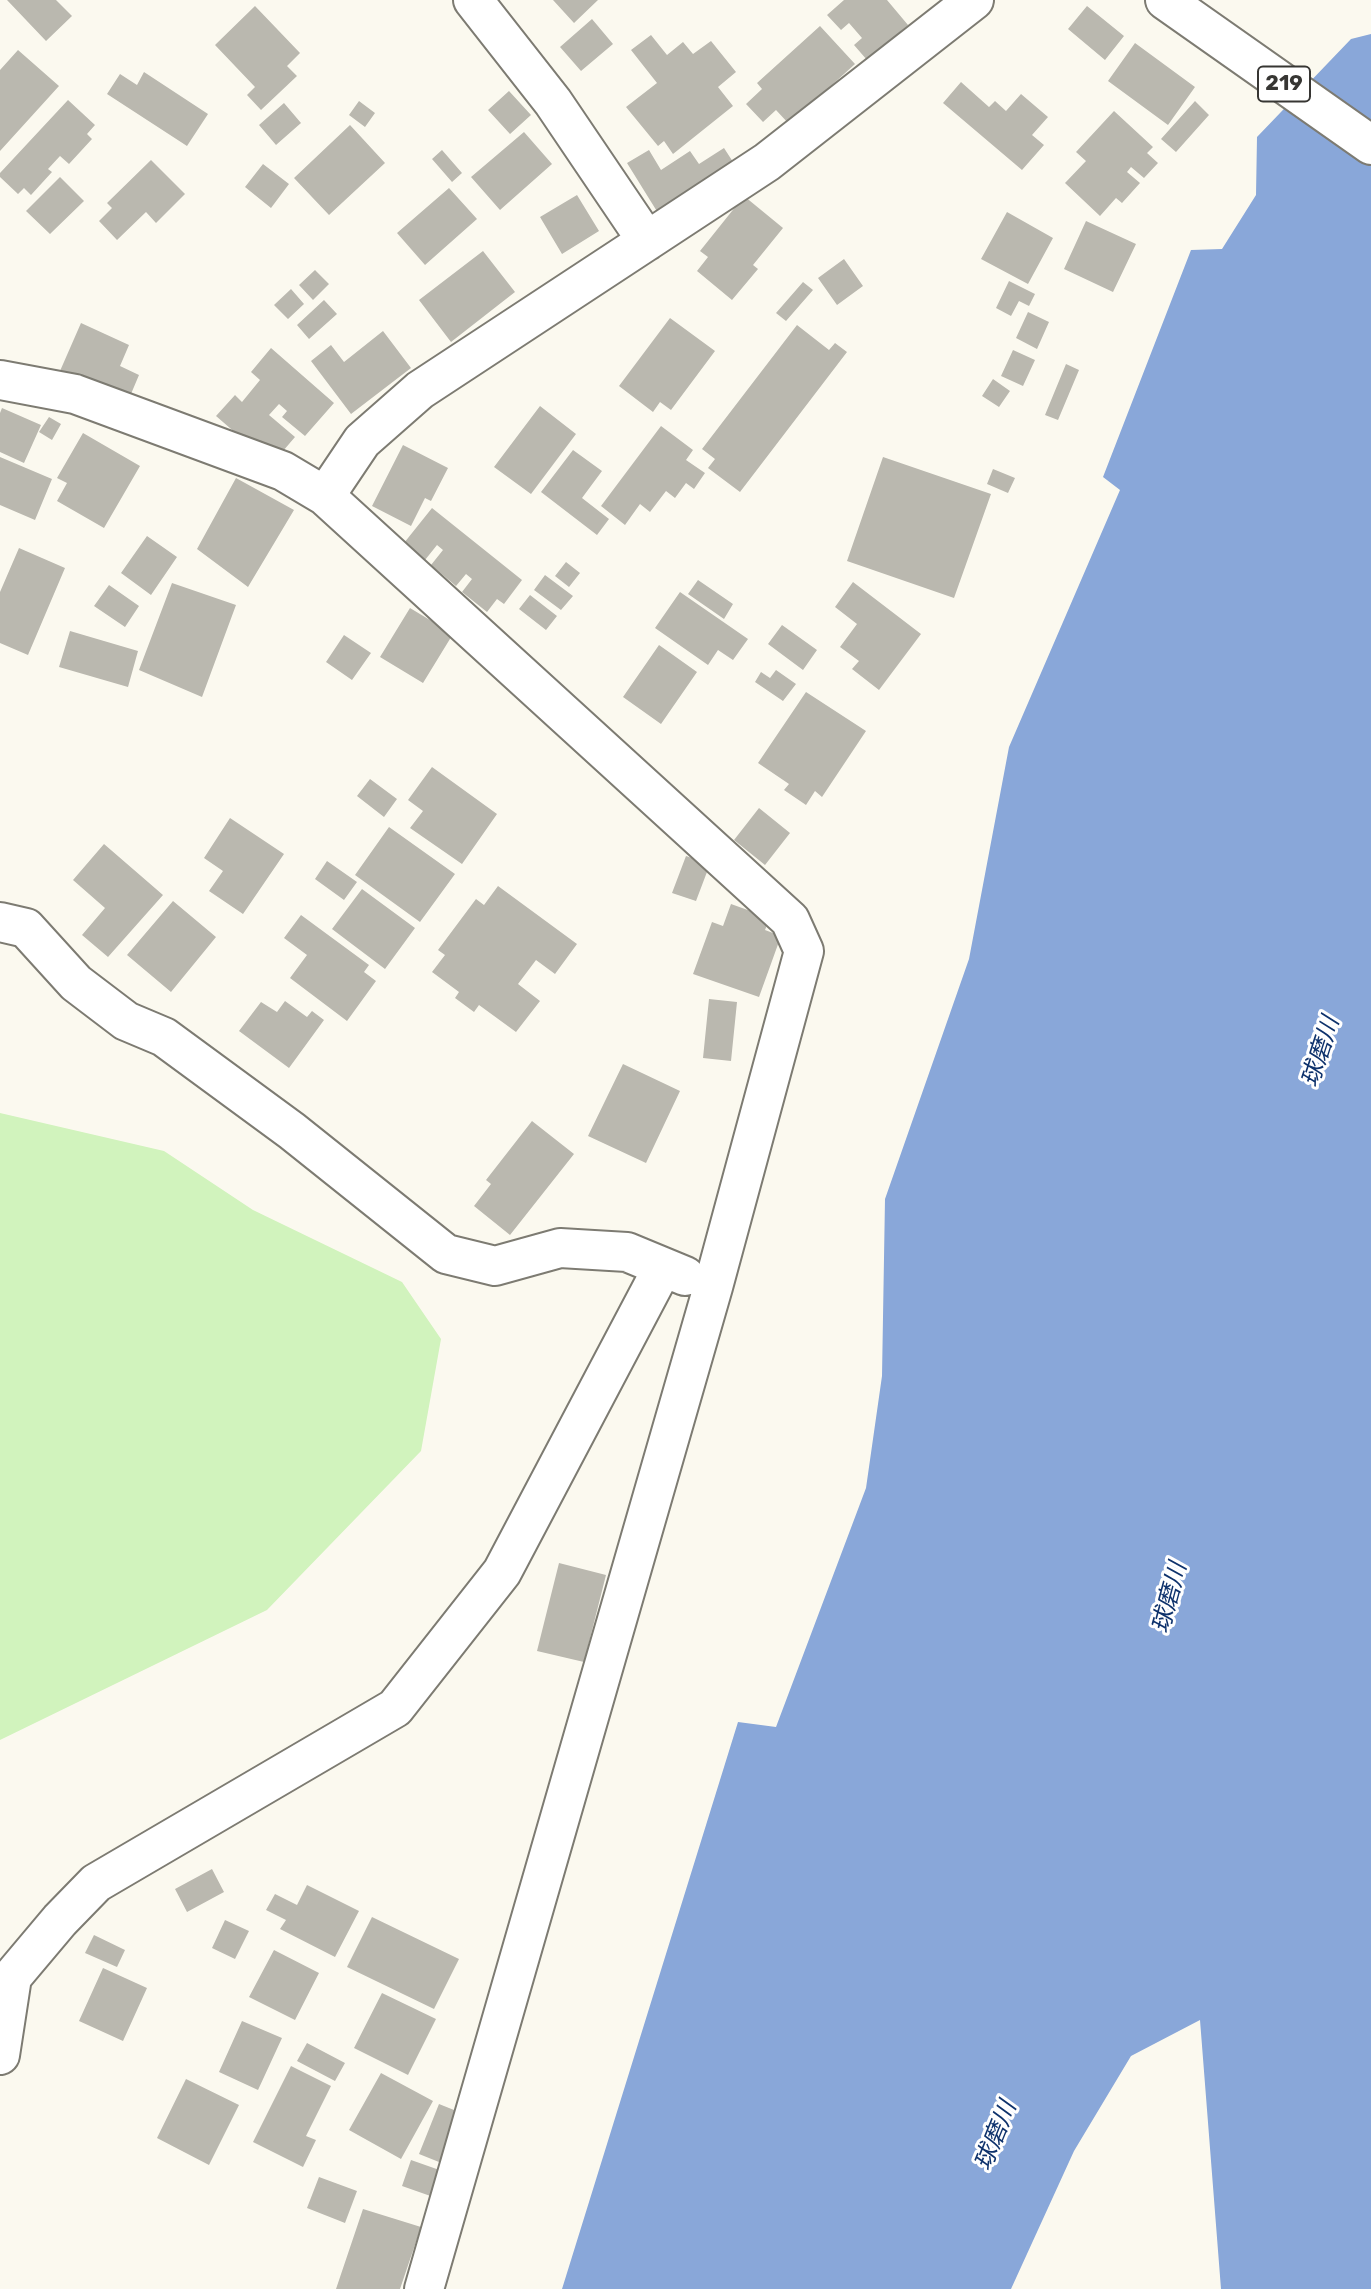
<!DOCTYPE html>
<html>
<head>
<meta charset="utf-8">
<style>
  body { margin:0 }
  canvas { display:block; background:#fbf9ef }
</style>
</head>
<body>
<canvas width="1371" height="2289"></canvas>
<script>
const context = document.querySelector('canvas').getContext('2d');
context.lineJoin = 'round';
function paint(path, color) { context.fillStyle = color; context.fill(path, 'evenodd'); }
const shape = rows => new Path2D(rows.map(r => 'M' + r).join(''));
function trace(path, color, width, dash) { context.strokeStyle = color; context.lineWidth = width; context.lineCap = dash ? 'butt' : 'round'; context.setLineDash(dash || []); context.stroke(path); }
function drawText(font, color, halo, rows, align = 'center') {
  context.font = font + ' Rubik,"Noto Sans JP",sans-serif'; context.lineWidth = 6; context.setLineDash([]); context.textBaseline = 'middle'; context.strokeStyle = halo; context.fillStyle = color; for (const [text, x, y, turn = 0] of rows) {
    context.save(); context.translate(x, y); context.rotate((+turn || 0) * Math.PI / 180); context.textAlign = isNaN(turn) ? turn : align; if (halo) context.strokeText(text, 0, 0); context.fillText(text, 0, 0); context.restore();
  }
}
paint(shape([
  [0,1113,164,1151,253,1210,402,1282,441,1339,421,1451,267,1610,0,1740]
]), '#d1f3bd');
paint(shape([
  [1371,34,1371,2289,1221,2289,1200,2020,1131,2056,1074,2151,1011,2289,562,2289,738,1722,776,1727,866,1488,882,1376,885,1199,969,959,1009,747,1120,490,1103,477,1191,250,1222,249,1256,195,1257,137,1351,39]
]), '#89a7d9');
paint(shape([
  [7,0,56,0,72,16,46,41],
  [553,0,598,0,574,23],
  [844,0,887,0,908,25,867,60,854,45,862,38,849,23,841,30,827,15],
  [255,6,300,53,287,66,297,76,261,110,247,95,255,87,215,45],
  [1087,6,1124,36,1105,60,1068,29],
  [592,19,613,44,581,71,560,47],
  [820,26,855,64,789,124,776,110,763,122,746,104,762,89,757,83],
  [651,35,667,55,683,42,693,54,711,41,736,72,718,87,733,106,673,154,664,141,658,146,626,107,657,83,631,50],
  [1135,43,1195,87,1168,125,1108,81],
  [18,50,59,86,0,151,0,70],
  [144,72,208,114,187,146,107,94,120,74,137,85],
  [961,82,989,107,995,101,1006,111,1021,94,1048,117,1032,135,1044,145,1022,170,943,103],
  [509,91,531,115,510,134,488,110],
  [68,100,95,125,87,134,92,139,69,164,60,156,48,169,52,172,31,195,24,188,18,194,0,177,0,173],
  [359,101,375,113,365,127,349,115],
  [1195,101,1209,115,1176,152,1161,139],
  [284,103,301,123,276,145,259,125],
  [1114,111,1153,147,1147,153,1158,163,1144,178,1131,167,1127,172,1140,183,1122,203,1116,198,1100,216,1065,183,1086,161,1076,152],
  [350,125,385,163,329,215,294,178],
  [524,132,552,164,500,210,471,177],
  [724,148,735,165,658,213,627,163,649,150,661,170,690,151,699,164],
  [442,150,462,173,452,182,432,159],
  [151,160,185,194,156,223,146,212,117,240,99,221,112,208,107,203],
  [263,164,289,184,271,208,245,187],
  [60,177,84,201,50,234,26,211],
  [449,188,477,219,425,265,397,233],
  [577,195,599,231,562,254,540,217],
  [744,196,783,228,753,265,758,269,732,300,697,271,708,257,700,251],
  [1007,212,1053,238,1028,284,981,259],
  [1086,221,1136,244,1113,292,1064,269],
  [483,251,515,292,451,342,419,300],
  [844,259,863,286,837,305,818,278],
  [315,270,329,284,313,300,299,285],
  [1009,281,1035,294,1029,306,1019,301,1011,316,996,308],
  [803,282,813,290,786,321,776,313],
  [291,289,304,304,288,319,274,305],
  [324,300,337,314,309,339,297,325],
  [1028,312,1049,322,1037,349,1016,338],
  [670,318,715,351,671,410,660,402,653,412,619,386],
  [81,323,129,345,120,366,139,375,128,401,60,371],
  [797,325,829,350,835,343,847,352,740,492,708,468,715,459,702,449],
  [383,331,411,368,351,414,311,361,331,345,344,362],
  [271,348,334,403,305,436,282,417,287,411,279,404,269,415,295,437,277,458,260,454,216,416,235,395,242,402,260,380,251,372],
  [1013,350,1035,360,1023,386,1001,376],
  [1066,364,1079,370,1058,420,1045,415],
  [993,379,1010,391,999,407,982,396],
  [540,406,576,434,531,494,494,467],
  [2,408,41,425,24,463,0,452,0,413],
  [49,417,61,424,52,440,39,432],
  [661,426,693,450,686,460,705,473,694,489,686,483,675,498,666,491,650,512,640,504,625,525,601,506],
  [83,433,140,466,104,528,57,501,67,483,57,478],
  [403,445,448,468,431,501,425,498,411,526,372,506],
  [573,450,602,471,582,498,609,519,597,535,541,492],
  [0,457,52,479,35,520,0,505],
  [883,457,991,494,954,598,847,561],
  [993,469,1015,478,1008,493,987,484],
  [236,478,294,510,248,587,197,549],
  [432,508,522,580,504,604,497,599,487,612,462,592,472,579,466,574,456,586,431,565,443,550,437,545,425,560,404,543],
  [147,536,177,557,151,595,121,573],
  [19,548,65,568,28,655,0,643,0,592],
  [566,562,580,573,569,587,555,576],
  [545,575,573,596,561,610,534,590],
  [698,580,733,604,724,619,688,594],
  [853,582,921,634,879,690,852,669,859,661,840,647,857,624,835,607],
  [172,583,236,605,202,697,139,670],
  [109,585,139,606,125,627,94,606],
  [680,592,748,639,733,660,718,650,708,665,655,628],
  [530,595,557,616,546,630,519,609],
  [410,608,453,634,423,683,380,657],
  [782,625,817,650,803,670,768,644],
  [70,631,138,651,128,687,59,667],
  [344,635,371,653,352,680,326,662],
  [659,645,697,672,661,724,623,697],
  [776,670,796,684,783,701,755,682,761,672,770,678],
  [806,692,866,731,822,797,815,791,806,805,784,790,789,784,758,763],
  [432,767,497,814,462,864,410,828,423,811,408,800],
  [370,779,397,799,384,817,357,796],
  [759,808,790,833,765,865,734,840],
  [230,818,284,854,243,914,209,891,223,871,204,858],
  [389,827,455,874,420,922,355,875],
  [104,844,163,895,108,957,82,935,105,908,73,880],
  [686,856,710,864,696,901,672,893],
  [327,861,357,882,344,900,315,879],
  [498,886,577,944,555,974,536,960,518,984,540,1001,516,1032,479,1005,474,1012,455,998,459,992,432,972,445,955,438,950,476,899,484,905],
  [362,889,415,928,385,969,332,929],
  [173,901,216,937,171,992,127,955],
  [731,904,770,918,765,930,781,936,759,997,693,974,712,922,723,926],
  [301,915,369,965,364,972,376,981,347,1021,290,978,307,955,284,938],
  [709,999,737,1002,731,1061,703,1058],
  [285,1001,307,1017,312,1011,324,1020,289,1068,239,1031,261,1002,277,1012],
  [623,1064,680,1091,646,1163,588,1136],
  [532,1121,574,1154,510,1235,474,1206,491,1184,486,1180],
  [559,1563,606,1575,584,1662,537,1651],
  [212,1869,224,1892,187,1912,175,1889],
  [307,1885,359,1911,335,1957,280,1929,286,1920,266,1910,275,1894,297,1905],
  [372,1917,459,1959,434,2009,347,1967],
  [225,1920,249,1931,235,1959,212,1948],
  [94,1935,125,1950,117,1967,85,1953],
  [274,1950,319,1973,295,2020,249,1997],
  [103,1968,147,1988,123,2041,79,2021],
  [382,1993,436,2019,408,2075,354,2048],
  [242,2021,282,2038,258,2090,219,2072],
  [307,2043,345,2063,335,2081,297,2061],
  [291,2066,331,2086,306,2136,316,2140,303,2167,253,2142],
  [381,2073,433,2101,401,2159,349,2130],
  [186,2079,239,2105,209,2165,157,2138],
  [439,2104,469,2116,449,2166,419,2154],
  [411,2160,448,2173,439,2199,402,2186],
  [319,2177,357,2191,345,2223,307,2208],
  [363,2209,421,2227,400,2289,336,2289]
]), '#bab8af');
const minor = shape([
  [473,0,553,102,647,241],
  [0,380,75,394,283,471,325,496,790,920,804,951,713,1287,424,2289],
  [325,496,362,441,420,390,767,162,974,0],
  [0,922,26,928,76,983,126,1021,164,1037,292,1131,446,1254,495,1266,560,1248,627,1252,685,1276],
  [0,2055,12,1977,60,1920,96,1883,395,1708,502,1572,663,1267]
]);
const highway = shape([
  [1165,0,1371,145]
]);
trace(minor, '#7d7b72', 42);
trace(highway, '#7d7b72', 42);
trace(minor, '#fff', 38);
trace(highway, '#fff', 38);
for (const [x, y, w] of [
  [1284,84,52]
]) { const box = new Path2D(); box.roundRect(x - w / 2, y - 17.5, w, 35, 5); context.fillStyle = '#fff'; context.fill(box); trace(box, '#373633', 2); }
drawText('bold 21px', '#373633', null, [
  ["219",1284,84]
]);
drawText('italic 24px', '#0e326c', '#fff', [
  ["球磨川",1321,1052,-72],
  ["球磨川",1170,1598,-75],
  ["球磨川",996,2136,-68]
]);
</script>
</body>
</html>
